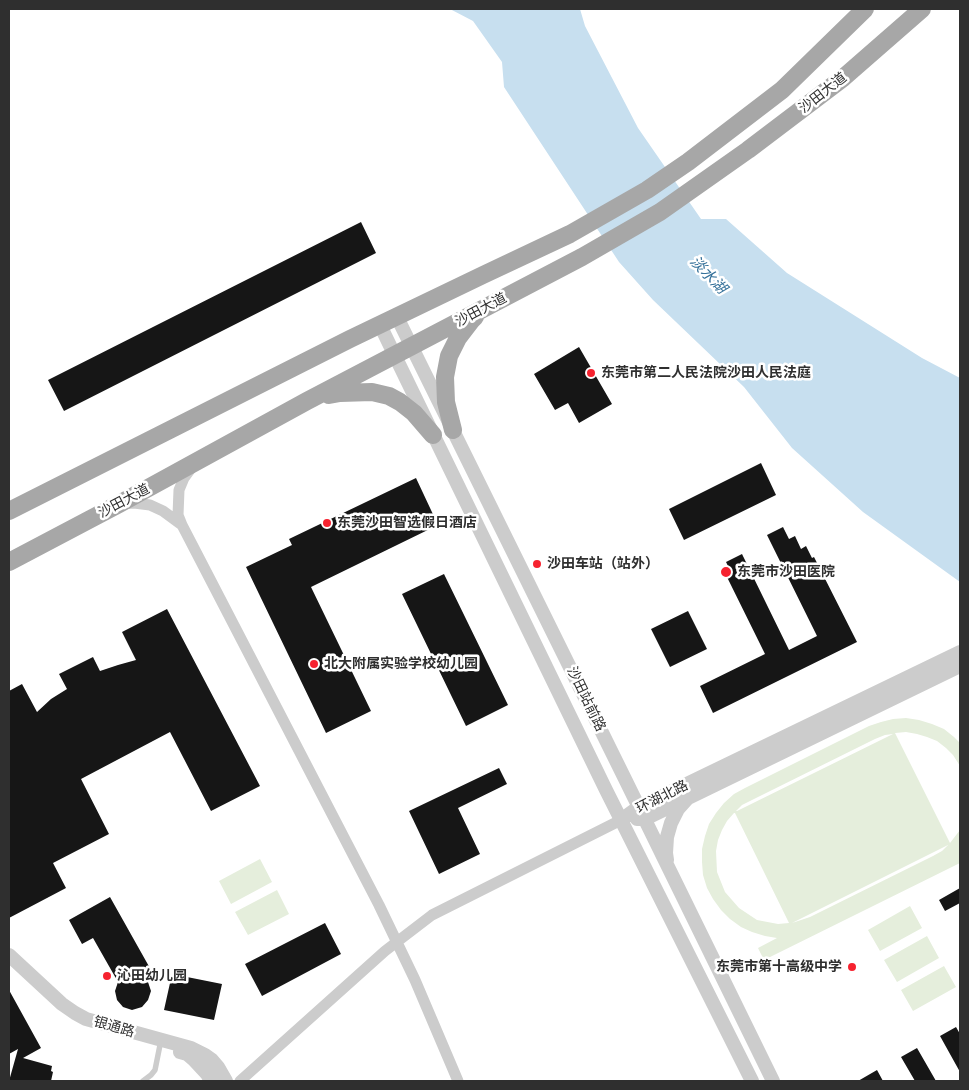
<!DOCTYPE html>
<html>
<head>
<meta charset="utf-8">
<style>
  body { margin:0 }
  #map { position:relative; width:969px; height:1090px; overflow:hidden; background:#fff; font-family:"Alegreya Sans",sans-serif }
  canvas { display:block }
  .frame { position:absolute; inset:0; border:10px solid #2f2f2f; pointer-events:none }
</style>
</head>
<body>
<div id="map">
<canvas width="969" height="1090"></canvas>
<div class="frame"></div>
</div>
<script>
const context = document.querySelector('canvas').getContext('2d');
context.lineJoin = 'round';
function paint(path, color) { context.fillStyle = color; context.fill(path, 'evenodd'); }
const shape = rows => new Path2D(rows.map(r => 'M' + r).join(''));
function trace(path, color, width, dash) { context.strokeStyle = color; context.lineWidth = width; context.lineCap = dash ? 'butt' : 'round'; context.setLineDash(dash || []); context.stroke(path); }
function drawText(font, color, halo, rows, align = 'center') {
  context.font = font + ' "Alegreya Sans","Noto Sans SC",sans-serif'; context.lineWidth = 5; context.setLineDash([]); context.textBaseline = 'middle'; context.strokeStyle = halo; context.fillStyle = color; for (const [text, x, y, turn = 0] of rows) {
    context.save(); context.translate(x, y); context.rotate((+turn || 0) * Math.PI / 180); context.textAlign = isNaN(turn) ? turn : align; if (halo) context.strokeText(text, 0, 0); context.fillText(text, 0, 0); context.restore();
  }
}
paint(shape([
  [906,718,919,720,932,724,944,729,954,737,960,743,960,766,953,755,946,748,937,741,927,737,917,734,906,732,895,733,950,843,960,830,960,863,764,960,758,948,777,938,765,936,752,932,741,927,730,919,721,910,713,899,707,888,703,875,702,862,702,849,705,836,709,824,716,813,724,803,734,794,745,788,869,726,881,722,893,719],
  [893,734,737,811,736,811,742,805,752,800,875,739,885,735],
  [734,813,735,813,789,923,778,924,757,920,739,908,725,892,717,872,716,851,718,840,722,830,727,821],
  [948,845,942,851,933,856,810,917,792,923],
  [260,859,272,882,231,904,219,881],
  [277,890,289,914,248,935,235,912],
  [910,906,922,928,880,951,868,930],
  [927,936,939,958,897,982,884,960],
  [944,966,956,987,913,1011,901,990]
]), '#e5eedc');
paint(shape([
  [450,9,580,9,585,26,638,128,701,219,726,219,787,273,922,358,960,378,960,582,863,512,792,448,744,387,653,300,619,262,504,87,502,62,473,21]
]), '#c7dfef');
paint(shape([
  [361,222,376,253,64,411,48,380],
  [579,347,612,404,579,423,568,403,555,410,534,374],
  [761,463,776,495,684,540,669,509],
  [416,478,438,525,311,587,371,711,326,733,246,567,292,545,289,539],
  [783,527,789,539,795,536,801,549,806,546,812,558,814,557,857,642,713,713,700,686,765,654,724,571,729,568,726,562,742,554,789,650,817,636,767,535],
  [444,574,508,705,466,726,402,594],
  [167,609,260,786,211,811,170,732,81,779,109,834,53,863,66,888,9,918,9,691,22,684,37,712,51,699,67,689,59,674,93,657,100,671,118,665,136,660,122,632],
  [688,611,707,649,670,667,651,629],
  [499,768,507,784,458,808,480,854,439,874,409,811],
  [960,888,960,903,945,911,939,900],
  [110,897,151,970,145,973,151,991,148,1000,142,1007,132,1010,123,1007,117,1000,115,991,118,982,93,938,82,944,69,920],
  [325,923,341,954,262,996,245,964],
  [172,974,222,984,214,1020,164,1010],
  [9,990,41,1048,23,1058,52,1066,51,1071,53,1072,51,1081,9,1081,18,1049,9,1054],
  [956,1027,960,1034,960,1072,940,1036],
  [917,1048,936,1081,915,1081,901,1057],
  [877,1070,883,1081,858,1081]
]), '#161616');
trace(shape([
  [143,1081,151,1075,155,1070,161,1040]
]), '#ccc', 5.5);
trace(shape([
  [192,467,184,478,179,490,178,515,182,525,379,905,415,980,458,1081],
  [122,504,134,503,150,505,163,511,182,525],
  [240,1081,385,951,432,915,621,820]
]), '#ccc', 11);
trace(shape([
  [397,317,626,781,773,1081],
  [380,325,606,790,752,1081],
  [637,819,645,819,960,666],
  [621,820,639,807,960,652],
  [667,860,666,853,667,837,671,823,678,809,687,799],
  [9,955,62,1004,75,1013,86,1019,191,1048,205,1055,212,1060,218,1067,226,1081],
  [180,1052,187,1054,194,1060,207,1074,211,1081]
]), '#ccc', 14);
trace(shape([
  [329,395,340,393,372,392,389,396,400,402,414,413,433,435],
  [453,430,446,402,445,377,449,356,458,338,471,321,475,317],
  [9,511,350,339,483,275,570,234,647,190,688,162,782,90,865,9],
  [9,562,119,504,307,401,582,257,660,212,748,150,843,78,922,9]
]), '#a7a7a7', 18);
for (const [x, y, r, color] of [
  [591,373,5,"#f6222f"],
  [327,523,5,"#f6222f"],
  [537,564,5,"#f6222f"],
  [726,572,6,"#f6222f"],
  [314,664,5,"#f6222f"],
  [852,967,5,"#f6222f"],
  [107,976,5,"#f6222f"]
]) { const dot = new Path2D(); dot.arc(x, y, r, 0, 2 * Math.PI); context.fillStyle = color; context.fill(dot); trace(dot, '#fff', 2); }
drawText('14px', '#2f2f2f', '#fff', [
  ["沙田大道",823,93,-38],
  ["沙田大道",481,310,-28],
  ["沙田大道",124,501,-28],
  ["沙田站前路",586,699,64],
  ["环湖北路",662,797,-27],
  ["银通路",114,1027,16]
]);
drawText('bold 14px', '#2f2f2f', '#fff', [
  ["东莞市第二人民法院沙田人民法庭",601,373],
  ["东莞沙田智选假日酒店",337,523],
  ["沙田车站（站外）",547,564],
  ["东莞市沙田医院",737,572],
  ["北大附属实验学校幼儿园",324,664],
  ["东莞市第十高级中学",842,967,"right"],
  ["沁田幼儿园",117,976]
], 'left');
drawText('italic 15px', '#35719a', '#fff', [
  ["淡水湖",708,275,46]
]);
</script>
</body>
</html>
